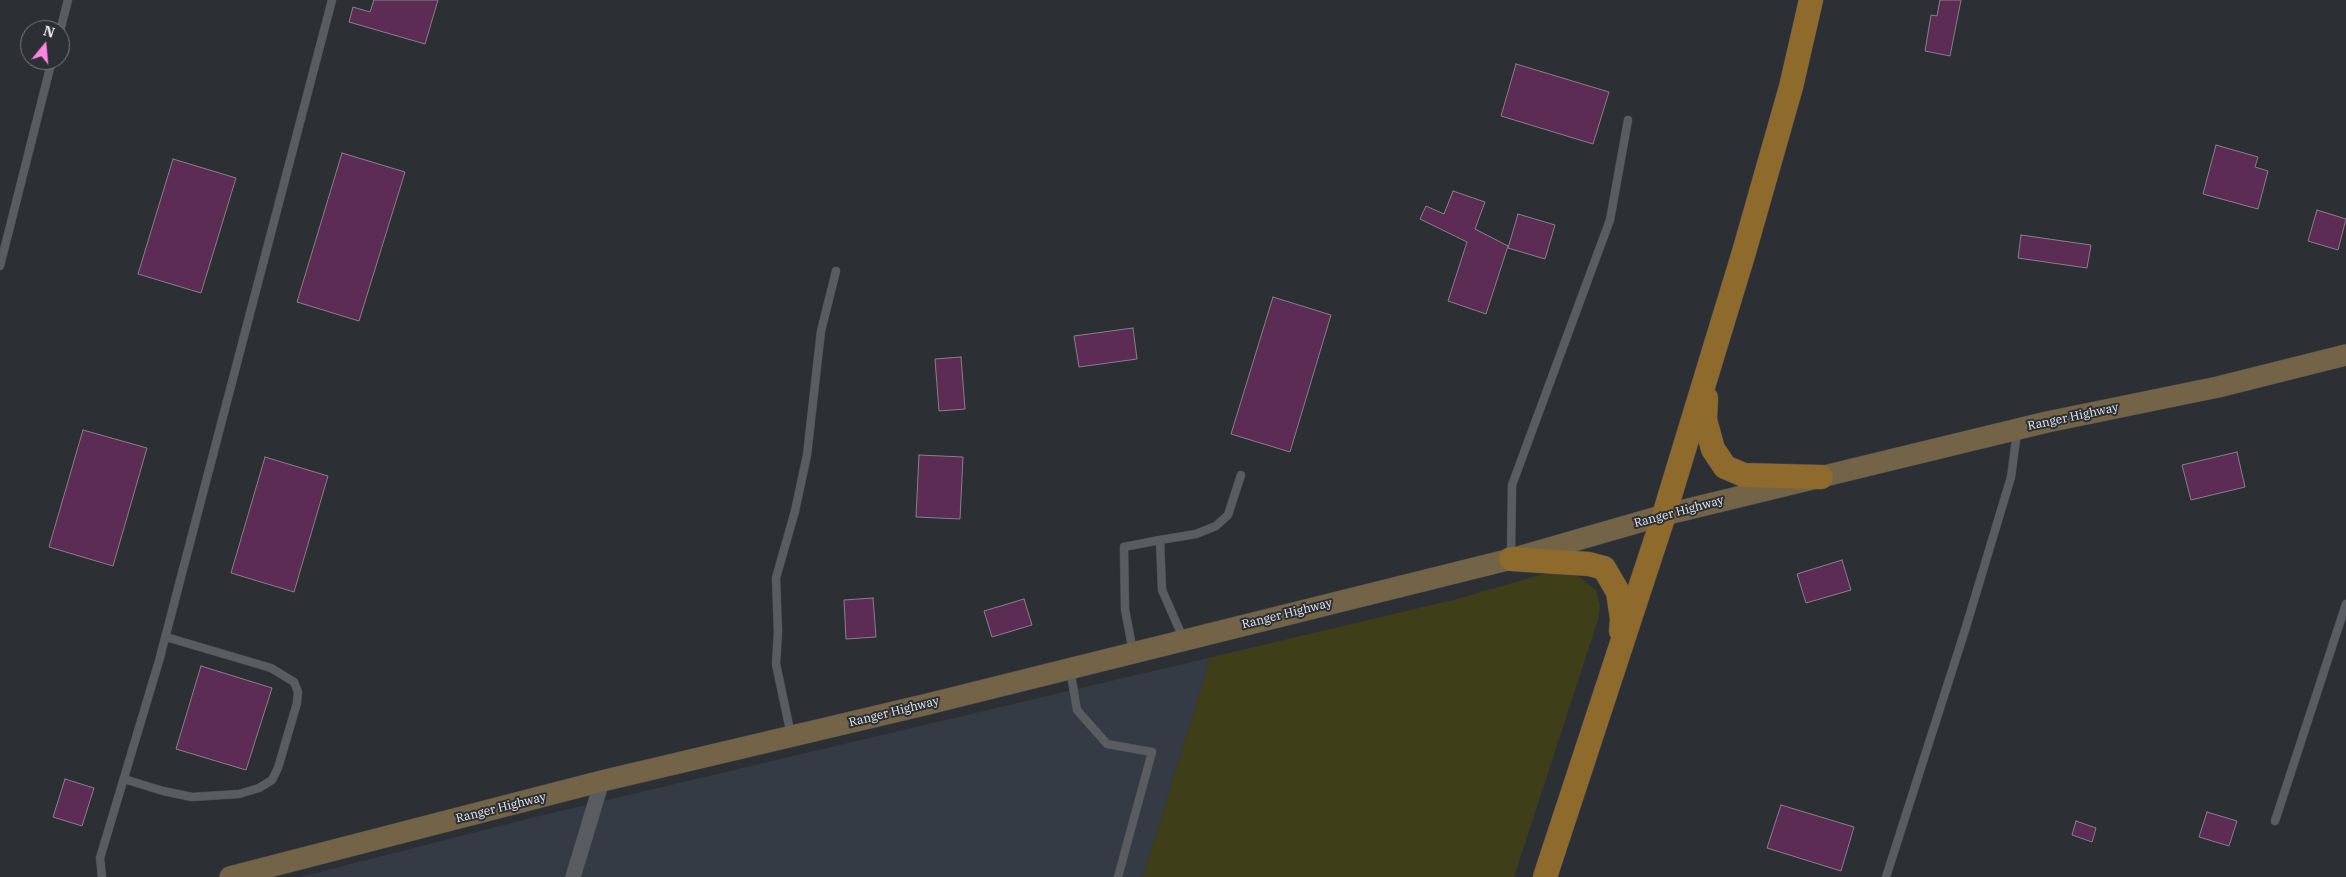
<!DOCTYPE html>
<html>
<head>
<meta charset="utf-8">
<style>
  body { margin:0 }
  #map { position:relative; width:2346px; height:877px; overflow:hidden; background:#2c2f34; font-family:"IBM Plex Serif",serif }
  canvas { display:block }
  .north { position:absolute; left:20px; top:20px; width:50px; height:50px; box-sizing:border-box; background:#2c2f34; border:1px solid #787a7e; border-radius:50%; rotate:17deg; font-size:14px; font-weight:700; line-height:20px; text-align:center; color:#e9ebee }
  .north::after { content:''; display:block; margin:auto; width:18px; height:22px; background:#ff85df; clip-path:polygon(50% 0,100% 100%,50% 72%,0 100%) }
</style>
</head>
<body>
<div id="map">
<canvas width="2346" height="877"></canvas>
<div class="north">N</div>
</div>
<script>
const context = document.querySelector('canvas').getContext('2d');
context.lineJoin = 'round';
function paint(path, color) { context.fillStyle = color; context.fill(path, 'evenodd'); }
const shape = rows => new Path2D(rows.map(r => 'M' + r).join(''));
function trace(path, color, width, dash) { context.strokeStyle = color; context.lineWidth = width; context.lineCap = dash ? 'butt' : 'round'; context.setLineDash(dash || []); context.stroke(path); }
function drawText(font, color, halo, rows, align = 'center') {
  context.font = font + ' "IBM Plex Serif",serif'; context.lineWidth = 4; context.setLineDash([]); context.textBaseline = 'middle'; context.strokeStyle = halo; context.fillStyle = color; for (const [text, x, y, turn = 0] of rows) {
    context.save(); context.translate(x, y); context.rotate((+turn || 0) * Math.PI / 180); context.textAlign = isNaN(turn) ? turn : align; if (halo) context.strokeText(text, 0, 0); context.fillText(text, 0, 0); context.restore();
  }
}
paint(shape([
  [1208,658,1207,669,1143,877,300,877,535,817]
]), '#343b44');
paint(shape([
  [1550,572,1573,572,1596,590,1600,605,1598,620,1514,877,1143,877,1207,669,1208,658,1457,599]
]), '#3e3f18');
const building = shape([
  [374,0,438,0,425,44,349,22,353,7,370,12,374,0],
  [1940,0,1961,0,1950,56,1925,51,1931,15,1937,16,1940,0],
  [1516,64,1609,92,1593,144,1501,116,1516,64],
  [2216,145,2258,157,2255,167,2268,171,2258,209,2203,194,2216,145],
  [342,153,405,172,359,321,297,302,342,153],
  [173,159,236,178,201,293,138,274,173,159],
  [1453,191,1485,202,1475,229,1508,246,1486,314,1448,301,1467,242,1420,219,1426,206,1444,214,1453,191],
  [2317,210,2346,219,2338,250,2308,241,2317,210],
  [1518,214,1555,225,1545,259,1508,248,1518,214],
  [2021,235,2091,245,2087,268,2018,258,2021,235],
  [1273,297,1331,315,1290,452,1231,434,1273,297],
  [1133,328,1137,359,1079,367,1074,336,1133,328],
  [961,357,965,409,939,411,935,359,961,357],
  [83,430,147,448,113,566,49,547,83,430],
  [2237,452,2245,487,2191,500,2182,465,2237,452],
  [919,455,963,457,960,519,916,517,919,455],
  [265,457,328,476,294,592,231,573,265,457],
  [1842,560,1851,590,1806,603,1797,574,1842,560],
  [873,598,876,637,846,639,844,600,873,598],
  [1024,599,1032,625,992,637,984,611,1024,599],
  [201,666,272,688,246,770,176,749,201,666],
  [65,779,94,788,82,826,53,817,65,779],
  [1781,805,1854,827,1841,871,1767,848,1781,805],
  [2207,812,2237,821,2229,846,2199,837,2207,812],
  [2076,821,2096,828,2092,842,2072,835,2076,821]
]);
paint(building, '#5c2c54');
trace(building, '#878186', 1);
const lane = shape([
  [60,31,68,0],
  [0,266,52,60],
  [1511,557,1512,485,1610,220,1628,120],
  [1183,638,1162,590,1160,540,1196,534,1216,526,1228,515,1241,475],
  [1133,652,1125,609,1124,547,1160,540],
  [1070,669,1077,710,1107,744,1152,752,1118,877],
  [791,735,776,664,778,632,776,578,795,511,807,455,821,331,836,271],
  [124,779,163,791,192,797,239,794,259,788,272,780,278,768,297,703,298,692,294,682,271,668,166,637],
  [2275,821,2346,604],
  [102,877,100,858,159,661,332,0],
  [1886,877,1966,627,2011,477,2017,432]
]);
const street = shape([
  [573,877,602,781]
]);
const secondary = shape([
  [230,877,602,781,928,704,1511,559,1664,515,2047,422,2218,387,2346,355]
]);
const primary = shape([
  [1706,398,1705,420,1713,449,1725,467,1744,475,1821,477],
  [1511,559,1589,564,1604,568,1618,592,1622,619,1621,631],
  [1545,877,1664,515,1744,252,1791,87,1811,0]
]);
trace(lane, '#474a4e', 9);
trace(street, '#474a4e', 16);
trace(secondary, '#474a4e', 22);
trace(primary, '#474a4e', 25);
trace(lane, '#595d62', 8);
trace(street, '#595d62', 15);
trace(secondary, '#736448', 21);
trace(primary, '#8e6b2d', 24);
drawText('12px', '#e9ebee', '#2c2f34', [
  ["Ranger Highway",2073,417,-12],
  ["Ranger Highway",1679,512,-15],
  ["Ranger Highway",1287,614,-14],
  ["Ranger Highway",894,712,-14],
  ["Ranger Highway",501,808,-14]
]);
</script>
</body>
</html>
